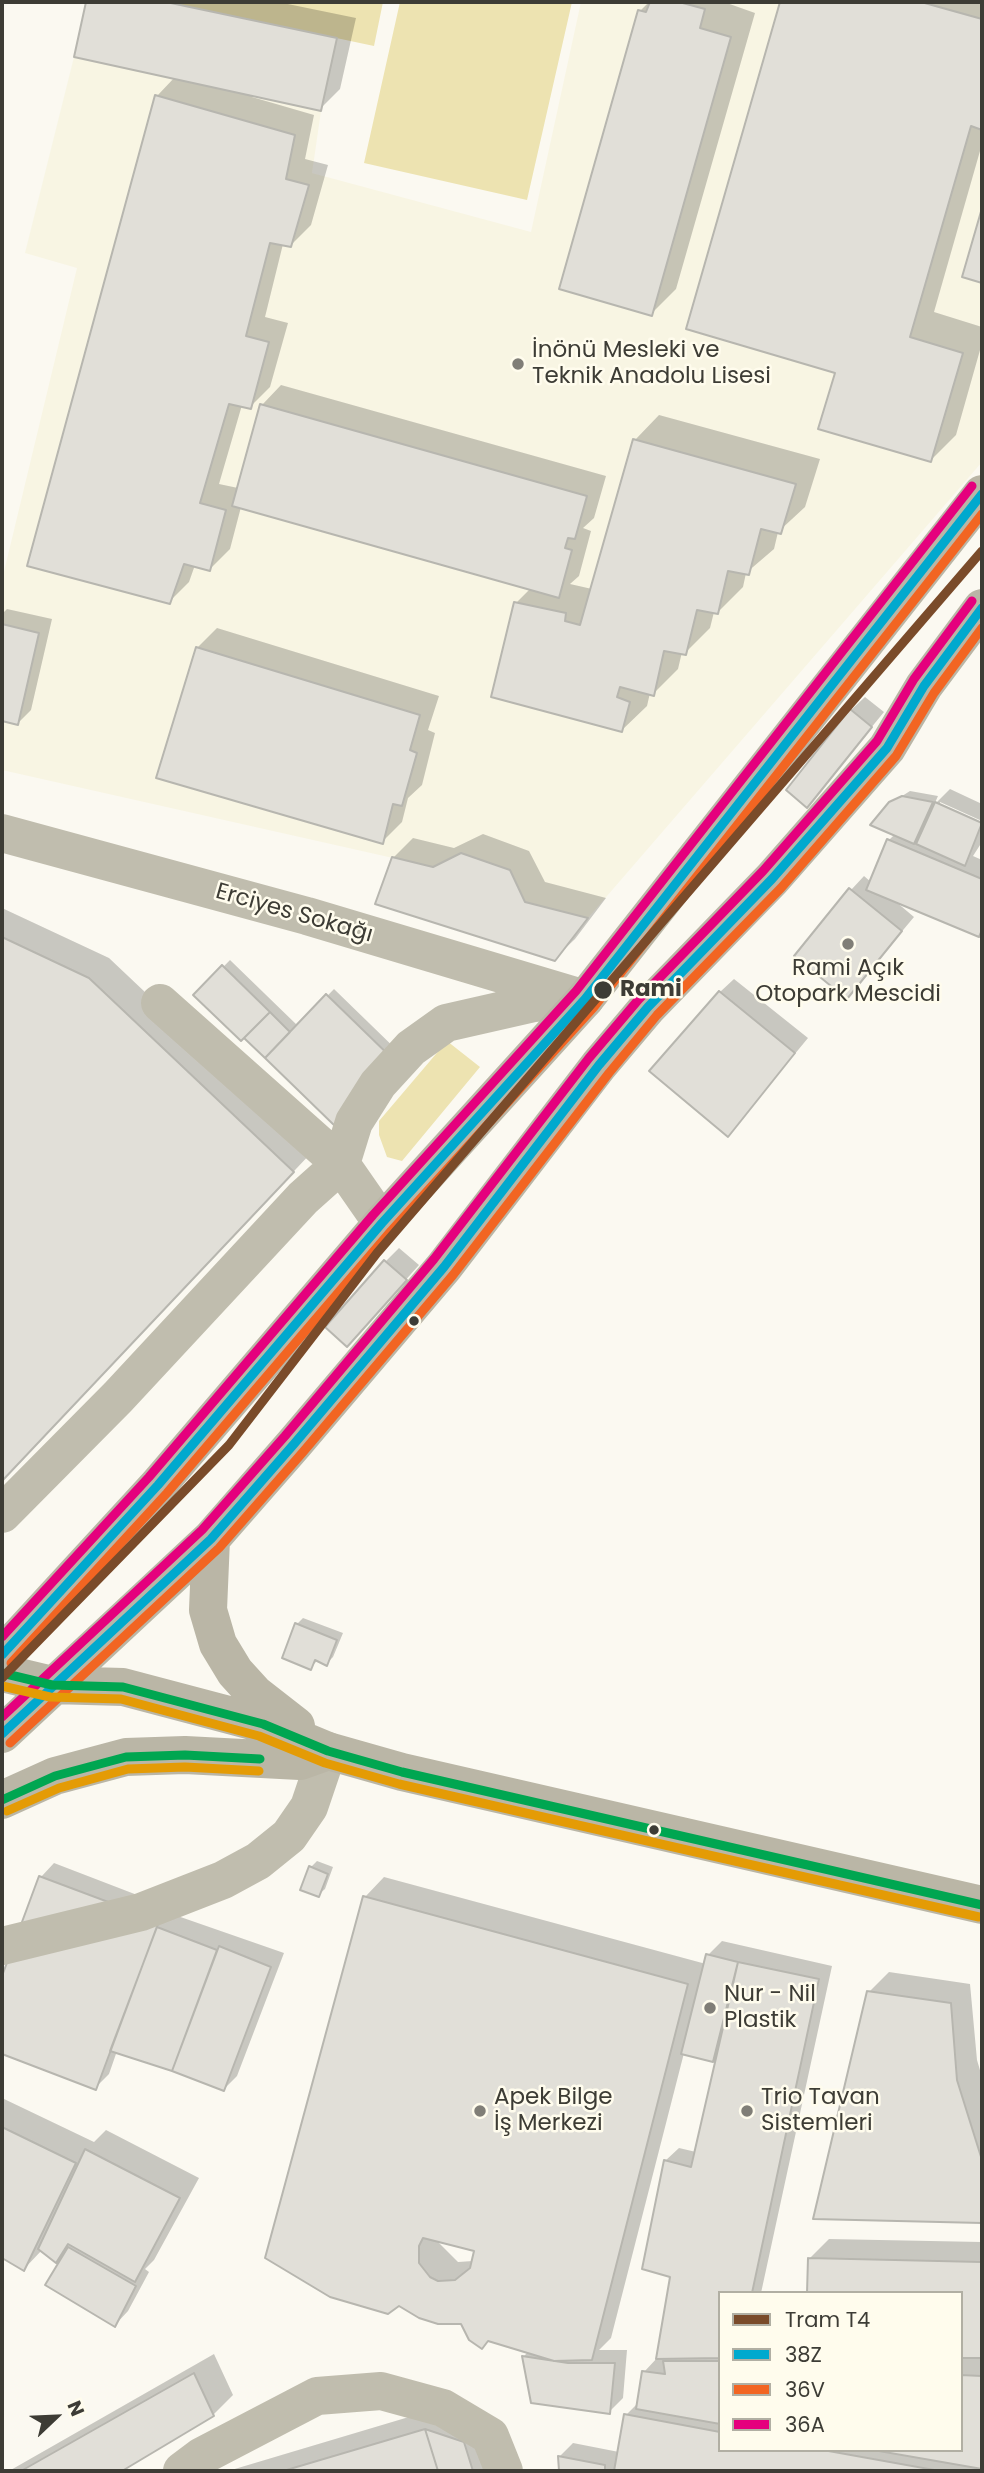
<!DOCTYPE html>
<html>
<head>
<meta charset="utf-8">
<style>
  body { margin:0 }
  #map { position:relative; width:984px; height:2473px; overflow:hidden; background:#fbf9f1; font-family:Poppins,sans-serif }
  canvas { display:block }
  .frame { position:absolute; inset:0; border:4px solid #3d3c35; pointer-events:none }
  .legend { position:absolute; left:718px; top:2291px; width:245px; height:161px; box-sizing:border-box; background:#fffced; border:2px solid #b1afa3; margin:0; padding:9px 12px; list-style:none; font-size:21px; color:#3d3c35 }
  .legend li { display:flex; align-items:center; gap:14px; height:35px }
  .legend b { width:35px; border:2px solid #b1afa3 }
  .north { position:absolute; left:21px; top:2382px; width:70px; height:70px; -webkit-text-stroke:5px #fffced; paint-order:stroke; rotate:67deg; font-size:19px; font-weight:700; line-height:28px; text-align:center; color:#3d3c35 }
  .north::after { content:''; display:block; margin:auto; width:24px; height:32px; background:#3d3c35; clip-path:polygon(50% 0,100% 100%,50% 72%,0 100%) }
</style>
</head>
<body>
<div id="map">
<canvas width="984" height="2473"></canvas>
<div class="frame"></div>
<ul class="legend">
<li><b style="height:9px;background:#7a4b2a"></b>Tram T4</li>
<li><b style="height:9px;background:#00a9ce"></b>38Z</li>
<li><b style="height:9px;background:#f26522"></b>36V</li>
<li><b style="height:9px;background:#e5007d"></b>36A</li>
</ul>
<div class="north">N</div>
</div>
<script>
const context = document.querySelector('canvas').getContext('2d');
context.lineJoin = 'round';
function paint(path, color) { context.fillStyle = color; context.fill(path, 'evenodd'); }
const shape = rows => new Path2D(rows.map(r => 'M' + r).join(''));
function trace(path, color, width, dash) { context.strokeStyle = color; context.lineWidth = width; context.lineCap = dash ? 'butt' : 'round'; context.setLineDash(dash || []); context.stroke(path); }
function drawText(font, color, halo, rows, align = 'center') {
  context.font = font + ' Poppins,sans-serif'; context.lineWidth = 5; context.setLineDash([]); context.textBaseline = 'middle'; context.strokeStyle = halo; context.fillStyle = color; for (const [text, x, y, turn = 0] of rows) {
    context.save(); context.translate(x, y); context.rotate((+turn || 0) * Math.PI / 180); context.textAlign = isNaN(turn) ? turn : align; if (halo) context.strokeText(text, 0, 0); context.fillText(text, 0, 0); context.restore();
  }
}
paint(shape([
  [581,2,982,2,982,462,588,918,525,902,510,870,433,867,2,770,2,580,77,268,25,253,74,57,321,111,312,173,531,232]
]), '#f8f5e3');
paint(shape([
  [166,2,383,2,374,46],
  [400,2,572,2,527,200,364,163],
  [447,1041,480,1067,402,1161,387,1157,379,1135,379,1121]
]), '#ede3b1');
paint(shape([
  [88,2,278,2,356,18,340,89,320,109,252,94,252,97,314,115,305,159,328,165,311,225,291,245,283,244,265,317,288,323,270,387,250,407,242,405,219,484,238,488,262,405,281,385,606,476,594,518,583,528,591,531,579,576,570,584,592,589,635,440,659,415,820,459,805,507,778,532,774,549,746,573,743,587,718,612,714,612,710,628,685,653,682,652,678,669,653,694,650,693,647,706,622,730,516,603,531,588,241,507,230,549,210,569,195,565,189,582,169,602,157,96,175,77,76,55],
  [649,2,724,2,755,13,676,289,651,314,640,11],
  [781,2,982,2,982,144,934,312,982,327,982,343,956,435,931,460,837,371,688,328],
  [7,609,52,619,31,710,18,723,2,720,2,614],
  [217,628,439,696,428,730,435,733,422,785,408,798,402,822,382,842,197,648],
  [865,697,884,712,807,806,851,710],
  [950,789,982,804,982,821,940,802,940,806,982,825,982,842,973,856,982,860,982,932,979,935,895,901,914,917,847,997,851,890,864,876,871,882,889,840,895,834,891,803,910,791,938,796,934,805],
  [483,834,529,851,545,882,606,898,575,939,554,959,393,858,413,838,454,848],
  [2,908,109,958,313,1151,2,1480],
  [230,960,298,1026,334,989,404,1057,245,1036,196,995],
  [734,979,808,1038,728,1135,720,992],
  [399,1248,419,1265,360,1331,385,1262],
  [303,1618,343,1633,333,1657,327,1663,318,1660,310,1668,297,1624],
  [317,1861,333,1867,325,1889,318,1895,311,1867],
  [54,1863,171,1908,169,1913,284,1953,237,2076,224,2089,117,2051,109,2074,95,2088,2,2052,2,1981,41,1877],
  [384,1877,706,1964,708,1955,722,1941,832,1966,761,2293,720,2293,720,2450,961,2450,961,2293,809,2259,829,2239,982,2242,982,2471,560,2471,560,2456,573,2443,619,2452,626,2415,639,2402,644,2372,658,2357,672,2276,665,2161,679,2148,696,2152,715,2060,684,2053,611,2338,599,2350,627,2350,623,2398,609,2412,523,2357,529,2351,462,2323,419,2317,365,1897],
  [435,2239,476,2250,473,2261,458,2262],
  [889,1972,970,1984,977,2060,982,2077,982,2222,815,2218,869,1992],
  [2,2098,94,2142,106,2130,199,2178,154,2260,145,2269,149,2272,128,2311,115,2325,67,2249,56,2260,42,2250,24,2269,2,2256],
  [214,2354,233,2395,213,2415,119,2471,9,2471],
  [449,2405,491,2471,228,2471]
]), '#0003');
const building = shape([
  [86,2,166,2,337,38,321,111,74,57,86,2],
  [650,2,679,2,705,9,700,28,731,37,652,316,559,289,638,10,646,12,650,2],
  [780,2,921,2,982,19,982,130,971,126,910,337,963,353,931,462,818,429,835,373,686,329,780,2],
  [155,95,295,135,286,179,309,185,291,247,270,243,246,336,269,342,251,409,229,404,200,503,226,510,210,571,184,564,170,604,27,566,155,95],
  [982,208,982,283,962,277,982,208],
  [260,404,587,496,575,539,568,538,565,548,572,550,559,598,232,506,260,404],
  [633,439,796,484,781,534,761,529,749,575,728,571,718,614,697,610,686,655,664,651,654,696,620,687,617,697,630,702,622,732,491,697,514,602,566,613,565,621,580,625,633,439],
  [2,624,39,633,18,725,2,721,2,624],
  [196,647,420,715,410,750,417,753,402,806,393,804,383,844,156,778,196,647],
  [850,709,872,727,807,808,786,790,850,709],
  [902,796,933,802,914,844,870,825,889,802,902,796],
  [935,802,982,823,965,866,916,844,935,802],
  [887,839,982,879,982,930,979,937,866,890,887,839],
  [461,853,510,870,525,902,588,918,555,961,375,904,392,857,433,867,461,853],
  [849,888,902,931,847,999,794,956,849,888],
  [2,937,89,978,294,1172,2,1481,2,937],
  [222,965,270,1012,241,1041,193,995,222,965],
  [719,991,795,1053,728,1137,649,1071,719,991],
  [326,994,398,1064,337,1128,265,1058,326,994],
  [270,1012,290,1032,265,1058,244,1038,270,1012],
  [384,1260,407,1280,347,1347,325,1327,384,1260],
  [295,1623,337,1640,327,1666,315,1660,311,1670,282,1658,295,1623],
  [309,1866,328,1874,319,1897,300,1890,309,1866],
  [39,1876,159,1921,96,2090,2,2054,2,1976,39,1876],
  [363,1896,688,1984,592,2360,554,2361,488,2341,482,2349,469,2340,461,2324,438,2324,419,2318,399,2306,388,2314,330,2297,265,2258,363,1896],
  [423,2238,474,2251,470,2268,455,2280,438,2281,430,2277,419,2263,419,2246,423,2238],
  [157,1927,217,1950,172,2071,110,2051,157,1927],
  [219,1946,271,1967,224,2091,172,2071,219,1946],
  [706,1954,738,1962,713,2062,681,2054,706,1954],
  [738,1962,819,1979,752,2293,720,2293,720,2358,656,2359,670,2277,642,2269,664,2160,691,2167,738,1962],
  [867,1991,951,2003,957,2080,982,2160,982,2223,813,2219,867,1991],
  [2,2127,76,2163,24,2271,2,2258,2,2127],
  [85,2149,180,2198,135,2282,68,2244,56,2263,38,2249,85,2149],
  [68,2247,136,2286,115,2327,45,2285,68,2247],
  [808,2258,982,2262,982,2358,961,2358,961,2293,807,2293,808,2258],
  [522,2356,568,2363,615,2363,610,2414,531,2403,522,2356],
  [663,2361,720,2361,720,2424,636,2409,642,2371,665,2374,663,2361],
  [194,2373,214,2416,122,2471,21,2471,194,2373],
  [961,2375,982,2376,982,2469,873,2450,961,2450,961,2375],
  [624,2414,720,2432,720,2450,823,2450,940,2471,614,2471,624,2414],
  [425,2429,438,2471,283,2471,425,2429],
  [425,2429,464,2442,473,2471,438,2471,425,2429],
  [558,2456,605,2465,605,2471,559,2471,558,2456]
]);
paint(building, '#e1dfd8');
trace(building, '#b7b6af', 2);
trace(shape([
  [2,833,307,916,585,999],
  [382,1223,341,1164,354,1122,378,1084,411,1048,446,1023,534,1003,565,1000],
  [2,1514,118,1397,303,1198,341,1164,160,1003],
  [2,1946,141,1912,223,1880,258,1861,289,1836,309,1807,328,1751],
  [182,2471,202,2456,317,2396,381,2391,443,2408,490,2436,504,2471]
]), '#c0bdae', 38);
trace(shape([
  [211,1539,208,1610,218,1644,235,1672,255,1694,296,1726],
  [2,1655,158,1485,382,1223,585,999,982,494],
  [2,1673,52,1685,123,1687,263,1724,328,1751,402,1772,982,1905],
  [2,1734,211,1539,294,1444,444,1267,599,1065,648,1007,772,879,887,748,924,686,982,608],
  [2,1800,55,1776,126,1757,185,1755,300,1761,328,1751]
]), '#bab6a6', 38);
trace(shape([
  [2,1655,158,1485,382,1223,585,999,982,494],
  [2,1734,211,1539,294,1444,444,1267,599,1065,648,1007,772,879,887,748,924,686,982,608]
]), '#00a9ce', 9);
trace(shape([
  [11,1663,167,1493,391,1231,594,1007,982,514],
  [10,1743,219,1548,303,1452,453,1275,609,1073,657,1015,781,888,896,756,934,693,982,628]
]), '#f26522', 9);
trace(shape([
  [2,1637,149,1477,373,1215,576,991,972,486],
  [2,1717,202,1530,285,1436,434,1259,589,1058,639,999,763,871,877,741,914,679,972,601]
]), '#e5007d', 9);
trace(shape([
  [2,1673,52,1685,123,1687,263,1724,328,1751,402,1772,982,1905],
  [2,1800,55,1776,126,1757,185,1755,260,1759]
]), '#00a651', 9);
trace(shape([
  [2,1686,50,1697,121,1699,259,1736,325,1763,399,1784,979,1917],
  [7,1811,59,1788,128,1769,185,1767,259,1771]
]), '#e49b05', 9);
trace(shape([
  [2,1678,229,1445,377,1253,982,551]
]), '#7a4b2a', 9);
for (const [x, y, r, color] of [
  [518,364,7,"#807e77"],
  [848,944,7,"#807e77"],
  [603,990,10,"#3d3c35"],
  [414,1321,6,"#3d3c35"],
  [654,1830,6,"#3d3c35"],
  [710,2008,7,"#807e77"],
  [480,2111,7,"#807e77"],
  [747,2111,7,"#807e77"]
]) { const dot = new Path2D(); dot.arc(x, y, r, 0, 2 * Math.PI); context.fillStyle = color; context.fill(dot); trace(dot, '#fffced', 2.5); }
drawText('23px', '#3d3c35', '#fffced', [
  ["İnönü Mesleki ve",532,351],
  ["Teknik Anadolu Lisesi",532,377],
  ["Rami Açık",848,969,"center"],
  ["Otopark Mescidi",848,995,"center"],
  ["Nur - Nil",724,1995],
  ["Plastik",724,2021],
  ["Apek Bilge",494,2098],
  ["İş Merkezi",494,2124],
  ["Trio Tavan",761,2098],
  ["Sistemleri",761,2124]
], 'left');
drawText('23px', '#3d3c35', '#fffced', [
  ["Erciyes Sokağı",294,914,16]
]);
drawText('bold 23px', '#3d3c35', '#fffced', [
  ["Rami",620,990]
], 'left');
</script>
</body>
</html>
